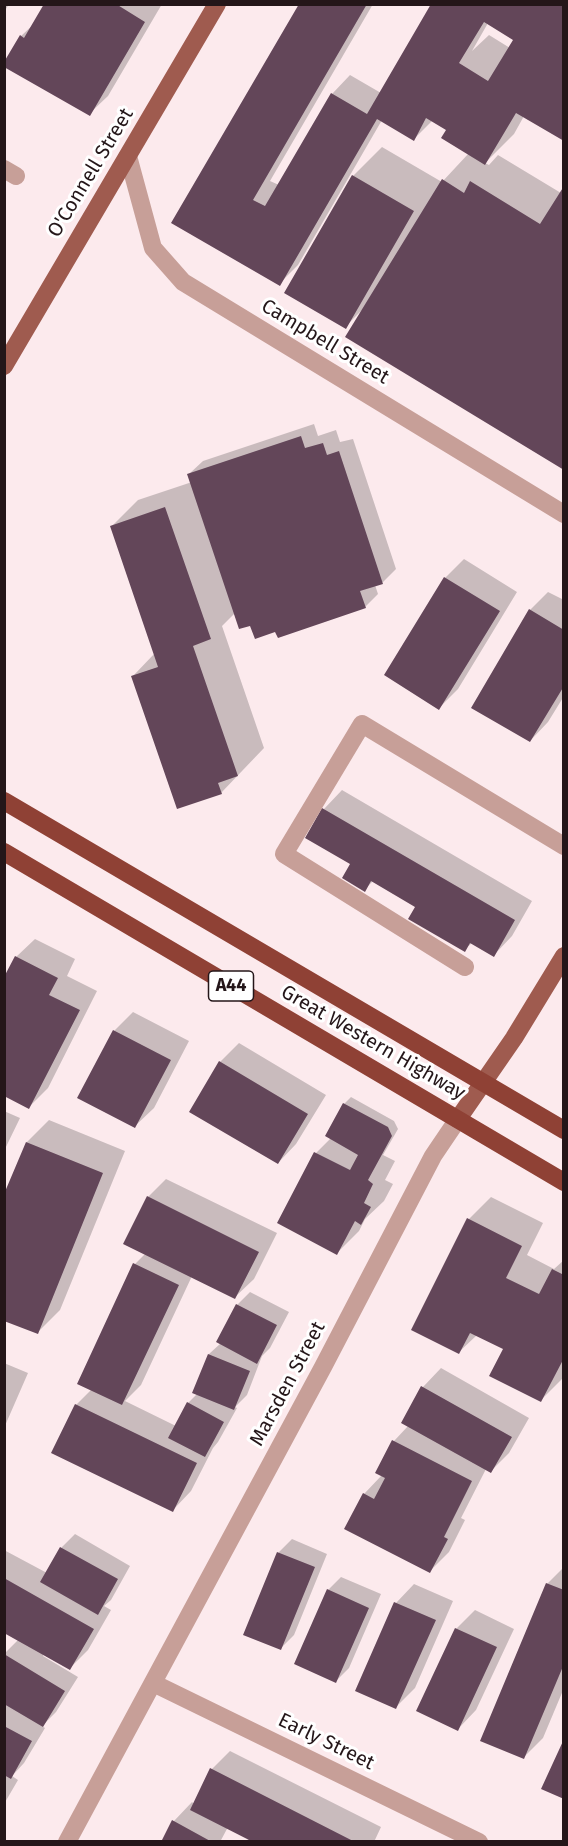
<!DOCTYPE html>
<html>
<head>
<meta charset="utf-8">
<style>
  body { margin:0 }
  #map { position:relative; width:568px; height:1846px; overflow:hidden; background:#fceaed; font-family:"Fira Sans",sans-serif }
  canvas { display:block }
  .frame { position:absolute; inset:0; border:6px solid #241619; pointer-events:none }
</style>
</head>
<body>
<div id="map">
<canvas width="568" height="1846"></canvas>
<div class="frame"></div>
</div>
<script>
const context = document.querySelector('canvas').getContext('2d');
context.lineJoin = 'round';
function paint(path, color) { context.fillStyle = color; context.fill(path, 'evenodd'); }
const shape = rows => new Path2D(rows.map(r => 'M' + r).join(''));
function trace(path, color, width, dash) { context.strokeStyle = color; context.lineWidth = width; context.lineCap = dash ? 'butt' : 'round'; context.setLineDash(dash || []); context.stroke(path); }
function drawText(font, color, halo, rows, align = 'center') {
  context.font = font + ' "Fira Sans",sans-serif'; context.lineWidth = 6; context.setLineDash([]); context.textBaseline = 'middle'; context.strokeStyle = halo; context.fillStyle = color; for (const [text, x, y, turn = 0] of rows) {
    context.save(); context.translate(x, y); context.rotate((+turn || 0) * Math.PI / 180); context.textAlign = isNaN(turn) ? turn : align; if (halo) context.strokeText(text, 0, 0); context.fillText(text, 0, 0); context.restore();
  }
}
paint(shape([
  [4,4,9,4,4,12],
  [45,4,162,4,108,96,89,114,21,36,35,23],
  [301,4,373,4,270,181,279,185,332,94,350,75,381,93,432,4,564,4,524,116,514,134,485,163,489,165,498,155,561,193,564,468,362,310,345,327,353,176,382,147,442,182,469,153,448,129,433,120,414,139,382,120,298,265,279,284,173,222],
  [488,23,515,39,510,48,489,35,472,51],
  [314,424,318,436,336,430,340,442,353,439,396,569,383,582,375,585,378,594,365,607,276,630,251,624,235,613,222,626,264,748,221,793,133,676,155,653,111,527,138,500,192,482,189,474,203,461],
  [464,559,517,592,458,689,439,708,386,675,445,578],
  [548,592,564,600,564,696,548,722,530,741,530,610],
  [342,790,532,901,512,936,494,955,473,942,464,950,417,906,373,881,364,890,324,809],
  [35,939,75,959,67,976,97,991,48,1088,29,1107,16,957],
  [133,1012,189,1041,154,1108,135,1126,79,1097,114,1031],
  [239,1043,326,1095,296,1144,278,1163,220,1062],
  [351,1097,394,1121,398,1129,383,1155,395,1161,385,1180,393,1184,384,1201,365,1219,359,1231,337,1253,316,1153,331,1138,344,1104],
  [4,1111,20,1118,4,1151],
  [49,1120,125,1151,60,1310,38,1332,27,1142],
  [166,1179,277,1233,254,1279,235,1297,192,1276,141,1385,125,1401,176,1426,188,1403,197,1394,194,1392,209,1354,221,1343,237,1305,250,1292,289,1312,270,1348,262,1356,247,1395,235,1407,237,1408,218,1442,213,1448,191,1491,173,1510,76,1405,92,1389,135,1264,146,1253,148,1197],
  [491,1197,543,1223,527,1255,554,1269,564,1260,564,1377,541,1400,505,1348,477,1335,459,1352,469,1219],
  [4,1363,28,1373,4,1428],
  [441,1368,529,1418,509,1453,491,1471,486,1469,461,1518,465,1520,449,1552,430,1571,364,1494,382,1475,377,1473,394,1441,409,1425,403,1422,423,1387],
  [75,1534,130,1566,111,1600,104,1606,111,1610,88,1650,70,1668,44,1654,43,1656,78,1677,56,1712,42,1726,45,1728,24,1763,12,1776,18,1780,4,1804,4,1705,6,1703,4,1702,4,1654,19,1639,4,1631,4,1550,47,1573,62,1547],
  [292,1539,327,1554,294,1635,281,1648,245,1634,279,1552],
  [564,1567,564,1688,543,1738,524,1757,547,1584],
  [341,1577,381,1594,349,1668,336,1681,328,1590],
  [414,1584,453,1601,415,1688,396,1707,357,1690,396,1603],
  [475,1610,514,1629,476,1710,458,1729,456,1629],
  [230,1751,381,1827,374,1842,246,1842,249,1838,228,1827,220,1842,163,1842,174,1821,192,1802,194,1804,212,1769]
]), '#0003');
paint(shape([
  [44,4,116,4,145,22,90,116,4,67,4,62,20,35,24,38],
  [299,4,367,4,253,200,265,206,331,93,367,114,431,4,564,4,564,141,516,113,485,165,441,138,446,130,426,118,414,141,377,119,280,286,171,223],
  [484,22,513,40,488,81,459,63],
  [352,175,414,211,346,329,284,293],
  [442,179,464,193,470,181,540,224,564,186,564,470,345,337],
  [301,436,305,448,323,443,327,455,339,451,383,584,360,591,366,608,278,638,275,632,255,639,250,626,239,629,187,474],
  [165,507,211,639,193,646,238,776,218,783,222,794,177,809,131,676,158,667,110,526],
  [444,577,500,611,439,710,384,675],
  [529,609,564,630,564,686,530,742,471,708],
  [322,808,515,920,494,957,470,943,465,952,408,919,415,907,371,881,365,892,342,878,350,864,305,838],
  [15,956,58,978,49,995,80,1010,29,1109,4,1096,4,977],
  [113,1030,171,1060,135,1128,77,1098],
  [219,1061,308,1114,278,1164,189,1112],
  [343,1103,388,1127,392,1136,368,1180,373,1184,364,1203,371,1207,361,1225,355,1221,337,1255,277,1223,314,1152,350,1170,358,1155,325,1136],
  [26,1142,103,1173,38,1334,4,1321,4,1194],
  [147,1196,259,1252,235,1299,123,1244],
  [467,1218,522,1246,506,1278,539,1294,552,1269,564,1275,564,1358,541,1402,489,1376,503,1349,470,1333,459,1354,411,1330],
  [133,1263,179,1285,122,1405,77,1384],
  [236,1304,277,1325,257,1364,216,1342],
  [208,1354,250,1371,234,1410,192,1393],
  [421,1386,512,1437,491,1473,401,1423],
  [187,1402,224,1422,205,1457,168,1438],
  [75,1404,197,1463,173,1512,51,1453],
  [392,1440,472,1481,444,1537,448,1539,430,1573,344,1529,363,1493,374,1499,385,1478,375,1473],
  [60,1547,118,1579,98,1615,40,1582],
  [277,1552,315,1567,281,1650,243,1635],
  [4,1578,94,1629,70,1670,4,1633],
  [546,1583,564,1590,564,1664,524,1759,480,1741],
  [327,1589,369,1608,336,1683,294,1664],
  [394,1602,436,1620,396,1709,355,1691],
  [455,1628,497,1647,458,1731,416,1711],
  [4,1654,65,1691,43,1727,4,1704],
  [4,1726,32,1741,11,1779,4,1775],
  [564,1739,564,1799,541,1789],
  [210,1768,355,1842,253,1842,190,1810],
  [172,1820,212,1842,161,1842]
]), '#634659');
trace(shape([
  [128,156,153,248,183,282,564,514],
  [4,169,16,176],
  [465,967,284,854,362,724,564,846],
  [153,1683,479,1842],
  [67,1842,323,1367,433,1156,458,1119]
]), '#c79f98', 18);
trace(shape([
  [4,366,217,4],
  [458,1119,514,1038,564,956]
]), '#9f5b4f', 18);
trace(shape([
  [4,801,564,1130],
  [4,852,564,1182]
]), '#8f4135', 18);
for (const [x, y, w] of [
  [231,986,45]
]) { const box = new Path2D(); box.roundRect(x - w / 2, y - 15, w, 30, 4.5); context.fillStyle = '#fff'; context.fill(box); trace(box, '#241619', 1.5); }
drawText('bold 18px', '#241619', null, [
  ["A44",231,986]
]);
drawText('20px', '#241619', '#fff', [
  ["O'Connell Street",91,173,-59],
  ["Campbell Street",325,342,31],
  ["Great Western Highway",373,1043,30],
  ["Marsden Street",288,1384,-62],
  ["Early Street",326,1742,26]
]);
</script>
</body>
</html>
